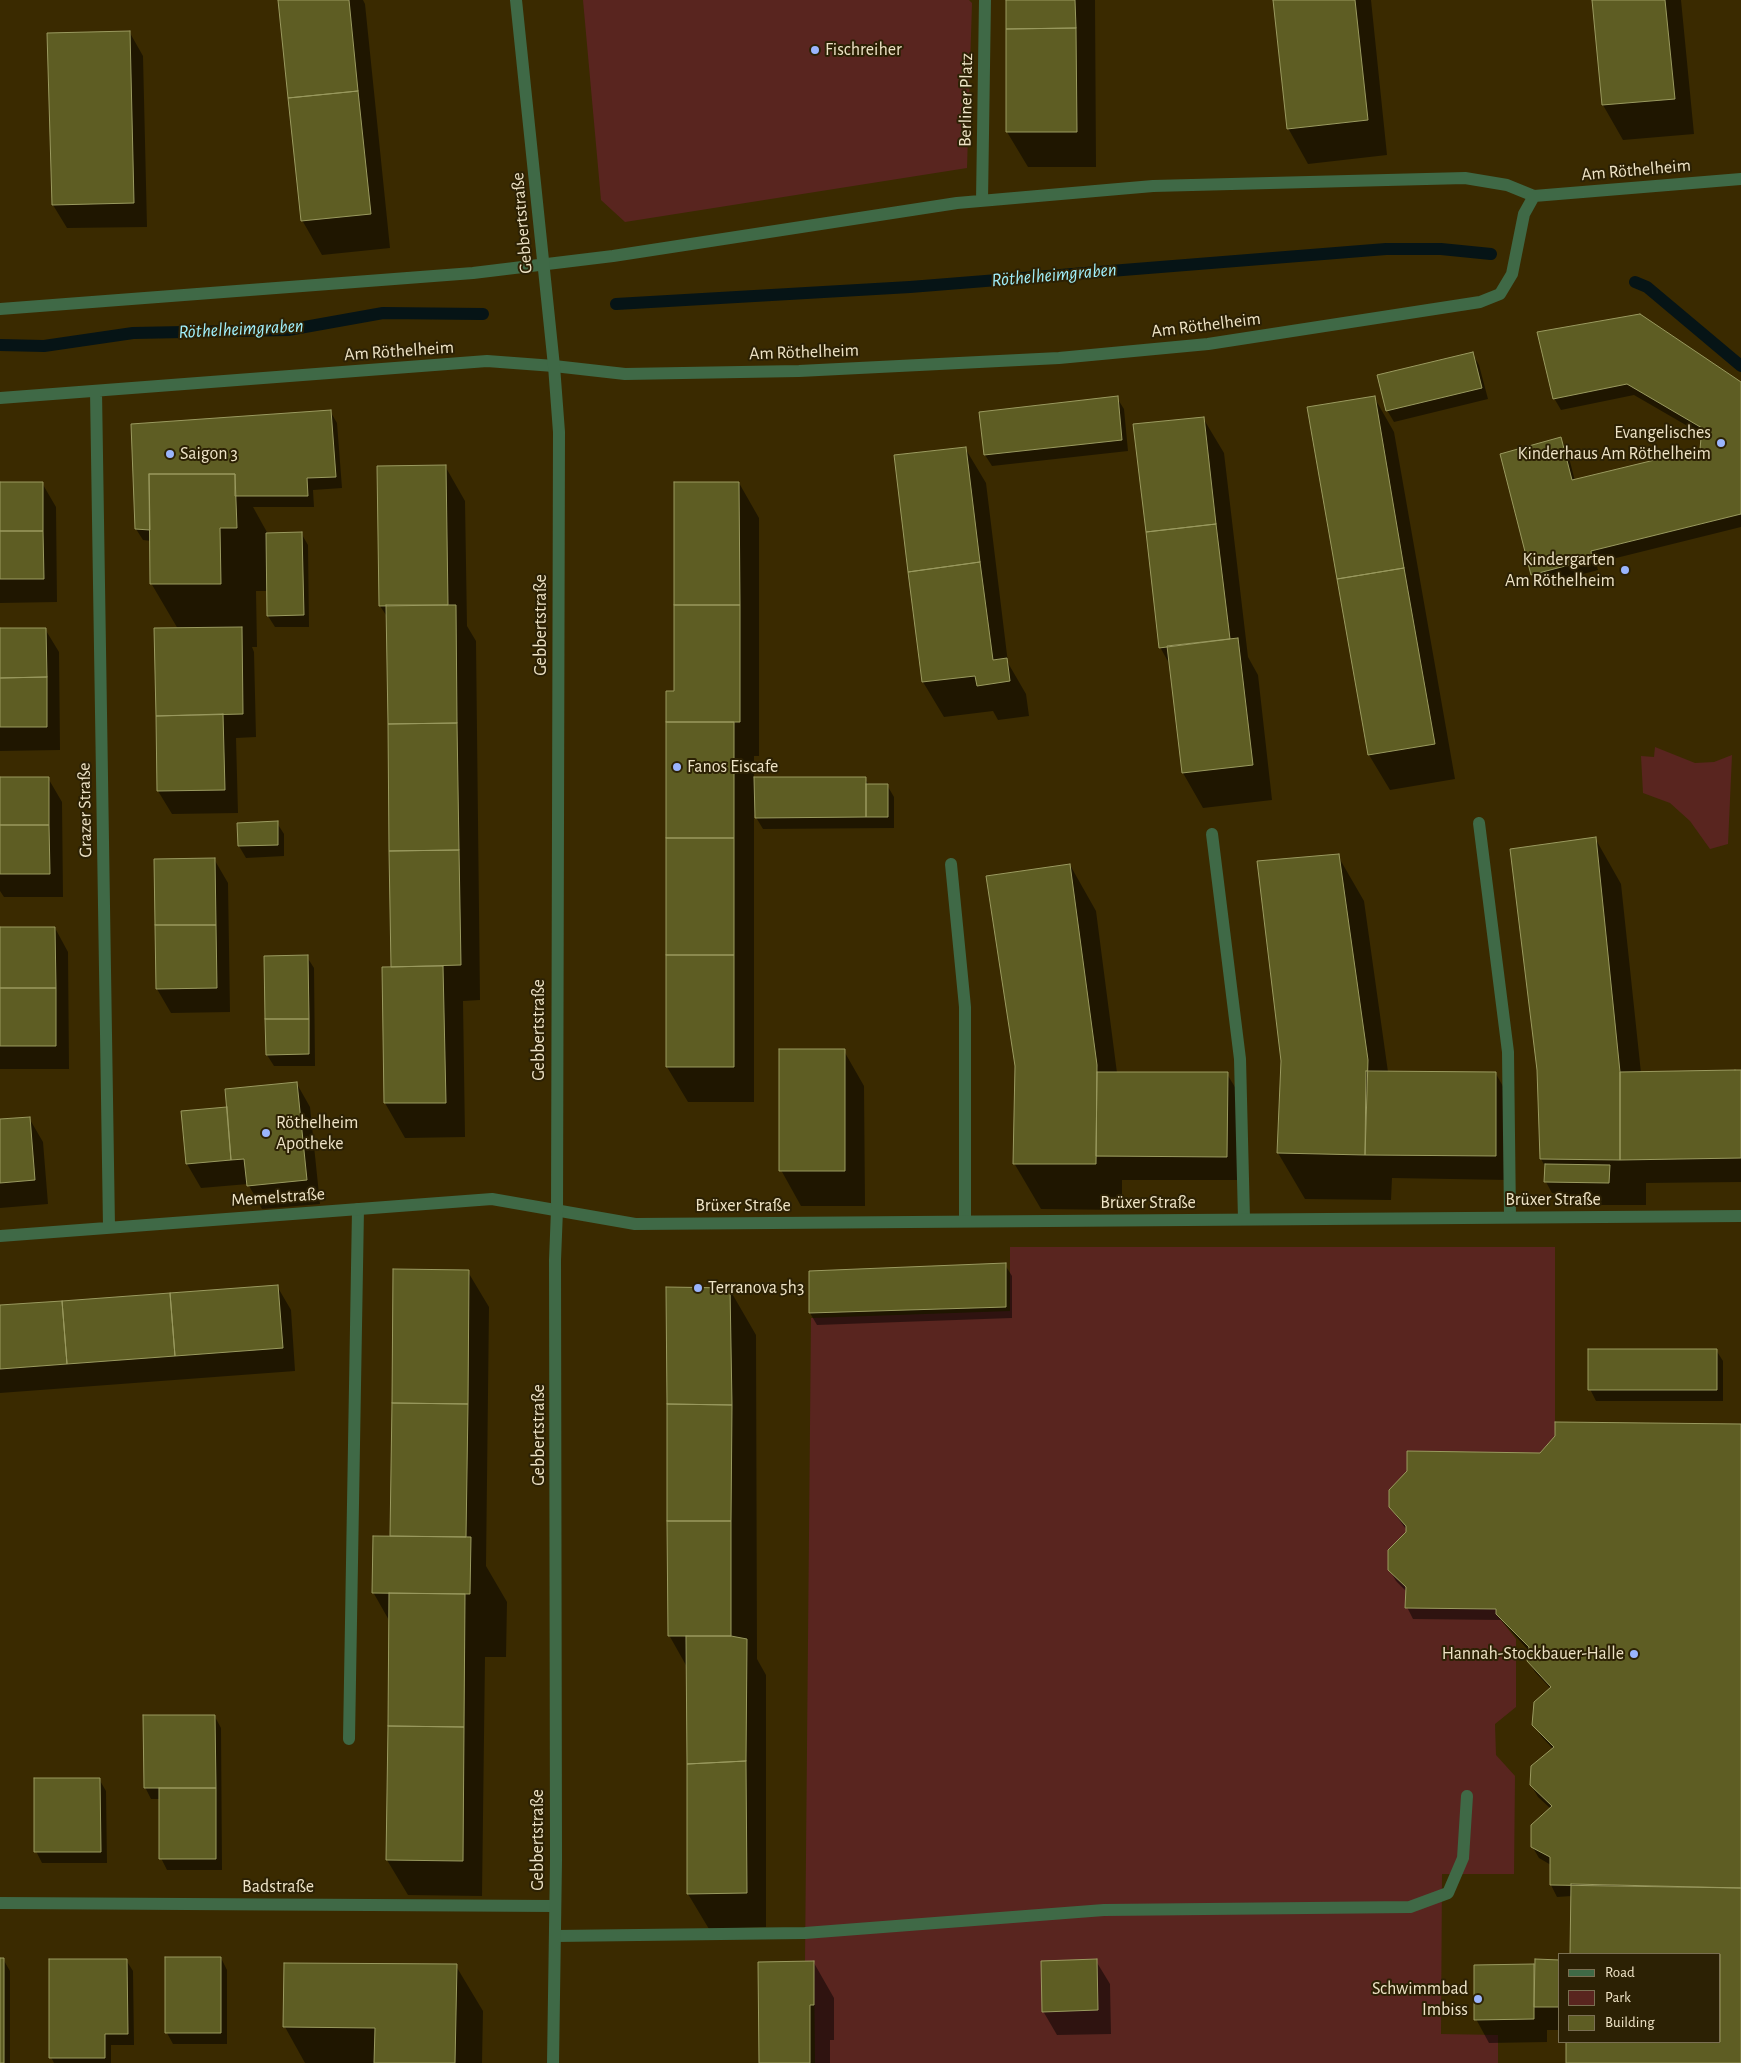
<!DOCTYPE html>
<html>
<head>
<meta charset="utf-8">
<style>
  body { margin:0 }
  #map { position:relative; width:1741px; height:2063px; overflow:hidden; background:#3a2a00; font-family:"Alegreya Sans",sans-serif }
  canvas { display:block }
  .legend { position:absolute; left:1558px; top:1953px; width:162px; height:90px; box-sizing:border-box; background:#2c2104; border:1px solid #7a6f52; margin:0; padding:6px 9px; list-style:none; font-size:15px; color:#eee3c6 }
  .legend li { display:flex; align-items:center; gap:10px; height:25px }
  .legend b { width:25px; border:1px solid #7a6f52 }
</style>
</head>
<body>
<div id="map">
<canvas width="1741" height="2063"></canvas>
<ul class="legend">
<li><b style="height:6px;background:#3f6946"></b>Road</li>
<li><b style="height:14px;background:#59251f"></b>Park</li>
<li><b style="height:14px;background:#5e5d23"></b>Building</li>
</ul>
</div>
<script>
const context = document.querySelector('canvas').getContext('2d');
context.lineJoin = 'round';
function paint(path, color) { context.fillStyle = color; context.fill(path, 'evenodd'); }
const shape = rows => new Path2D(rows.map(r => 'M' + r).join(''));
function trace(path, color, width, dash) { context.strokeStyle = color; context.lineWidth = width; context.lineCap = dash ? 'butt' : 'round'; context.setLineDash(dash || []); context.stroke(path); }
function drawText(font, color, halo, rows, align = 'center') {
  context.font = font + ' "Alegreya Sans",sans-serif'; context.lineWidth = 4; context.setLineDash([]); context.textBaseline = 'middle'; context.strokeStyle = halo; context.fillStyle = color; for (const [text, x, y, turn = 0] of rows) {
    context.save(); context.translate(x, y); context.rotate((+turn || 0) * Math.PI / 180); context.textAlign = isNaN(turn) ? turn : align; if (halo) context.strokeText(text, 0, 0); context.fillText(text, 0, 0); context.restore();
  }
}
paint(shape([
  [583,0,969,0,972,3,967,168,625,222,601,200],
  [1655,747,1695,763,1714,762,1732,755,1728,844,1710,849,1690,821,1670,803,1643,793,1641,756,1654,757],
  [1010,1247,1555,1247,1555,1436,1540,1453,1408,1451,1407,1471,1389,1490,1389,1507,1406,1526,1406,1532,1388,1550,1388,1570,1406,1587,1406,1608,1496,1609,1496,1614,1516,1639,1516,1707,1495,1724,1496,1755,1515,1776,1514,1874,1442,1874,1441,2034,1498,2035,1498,2063,815,2063,814,1962,805,1961,811,1318,1010,1311]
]), '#59251f');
paint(shape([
  [279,0,363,0,365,4,390,248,322,255,302,220],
  [1007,0,1095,0,1096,167,1028,167,1007,132],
  [1275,0,1371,0,1387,155,1308,164,1288,128],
  [1593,0,1681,0,1694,134,1623,140,1603,105],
  [130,33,143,56,147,227,67,228,53,205],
  [1539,333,1741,384,1741,527,1596,563,1598,570,1539,586,1533,575,1501,455,1560,439,1567,450,1575,481,1701,450,1703,435,1634,395,1561,410,1554,398],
  [1472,353,1479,365,1488,399,1394,422,1387,410],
  [1374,397,1394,432,1455,779,1390,790,1369,755,1308,408],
  [1117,398,1124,409,1128,451,992,466,985,455,980,413],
  [330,411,337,423,342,488,313,490,314,507,253,507,268,534,301,533,308,545,309,627,275,627,268,616,268,591,256,591,257,647,252,647,254,652,256,737,236,738,238,813,172,814,158,791,178,629,151,583,151,541,143,540,136,529],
  [1203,418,1224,453,1248,657,1258,675,1272,800,1203,808,1183,773,1170,665,1160,647],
  [965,448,986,483,1008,663,1026,694,1029,716,998,720,993,711,944,717,923,682],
  [445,466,465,501,467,626,476,641,480,1000,463,1001,465,1137,405,1138,385,1103,393,968,388,618,380,606],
  [42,483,56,507,57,602,0,603,0,484],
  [739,483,759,518,759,756,754,756,754,779,865,779,869,785,887,785,894,797,894,828,763,829,754,814,754,1102,688,1102,667,1067,667,692,676,692],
  [0,629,45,629,59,652,60,750,0,751],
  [48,778,62,802,63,897,4,897,0,891,0,779],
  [277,823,284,834,284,856,246,858,239,846,239,824],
  [1595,838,1621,884,1641,1073,1741,1071,1741,1182,1646,1183,1646,1205,1567,1205,1561,1194,1552,1193,1546,1182,1546,1168,1541,1159,1539,1069],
  [1338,856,1364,901,1388,1072,1496,1074,1509,1097,1509,1180,1392,1178,1391,1200,1305,1199,1278,1153,1282,1061],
  [214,859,228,883,230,1012,171,1013,157,989],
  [1070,865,1096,911,1117,1073,1227,1074,1241,1097,1240,1180,1122,1180,1122,1210,1041,1209,1014,1163],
  [55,928,68,952,69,1069,0,1069,0,929],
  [307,957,314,968,315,1066,274,1066,267,1055],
  [844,1051,864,1086,865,1206,801,1206,781,1170],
  [297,1084,310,1107,320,1204,262,1209,248,1184,201,1188,187,1164,228,1108],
  [29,1118,43,1142,48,1204,0,1208,0,1121],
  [1005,1265,1012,1276,1012,1318,817,1325,810,1313,810,1272],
  [468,1272,489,1307,486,1566,507,1602,506,1657,485,1657,482,1896,408,1895,387,1860,390,1622,373,1592,392,1537],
  [277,1286,291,1310,295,1371,0,1393,0,1306],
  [730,1290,756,1335,757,1659,766,1675,766,1927,709,1929,688,1894,687,1667,669,1635],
  [1716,1350,1723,1361,1723,1401,1596,1401,1590,1389],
  [1741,1425,1741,2063,1567,2063,1568,2042,1720,2042,1720,1954,1571,1954,1572,1896,1557,1897,1551,1885,1551,1865,1539,1858,1532,1846,1551,1809,1538,1797,1531,1785,1553,1749,1541,1736,1534,1724,1551,1689,1535,1672,1528,1661,1529,1651,1501,1620,1413,1619,1407,1607,1407,1592,1396,1581,1389,1569,1408,1532,1390,1507,1540,1454],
  [215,1717,221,1728,222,1870,167,1870,161,1858,160,1799,151,1799,145,1787],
  [99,1779,106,1791,107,1863,42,1863,36,1851],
  [221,1958,227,1970,227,2044,173,2044,167,2033],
  [0,1959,3,1959,10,1971,10,2063,0,2063],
  [126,1960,133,1971,134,2045,111,2045,111,2063,54,2063,51,2057],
  [1096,1961,1110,1984,1111,2034,1057,2035,1043,2011],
  [1560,1961,1560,2030,1547,2030,1547,2042,1489,2043,1476,2019,1475,1966,1535,1966],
  [814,1963,834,1998,834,2040,830,2040,830,2063,760,2063],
  [285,1964,456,1966,483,2011,482,2063,305,2063,285,2027]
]), '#0007');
trace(shape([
  [1635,282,1647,287,1741,366],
  [616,304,910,287,1386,249,1441,249,1491,254],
  [0,345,44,346,133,333,288,330,383,313,483,314]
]), '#061416', 12);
const building = shape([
  [278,0,349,0,358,91,288,98,278,0],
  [1006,0,1075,0,1076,28,1006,29,1006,0],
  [1273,0,1355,0,1368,120,1287,129,1273,0],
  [1592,0,1665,0,1675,99,1602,105,1592,0],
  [1076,28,1077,132,1006,132,1006,29,1076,28],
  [130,31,134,203,52,205,47,33,130,31],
  [358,91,371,214,301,221,288,98,358,91],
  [1640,314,1741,382,1741,514,1591,551,1592,559,1531,575,1500,454,1561,437,1572,480,1700,449,1702,428,1627,384,1553,399,1537,332,1640,314],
  [1473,352,1482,388,1386,411,1377,375,1473,352],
  [1118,396,1122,440,984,455,979,412,1118,396],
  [1375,396,1404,568,1337,579,1307,407,1375,396],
  [331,410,336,477,307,478,308,496,235,496,235,474,149,474,150,530,135,529,131,424,331,410],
  [1204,417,1216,524,1146,532,1133,424,1204,417],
  [966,447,980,562,908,572,894,455,966,447],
  [446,465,448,605,379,606,377,466,446,465],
  [149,474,235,474,237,528,220,528,221,584,150,584,149,474],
  [0,482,43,482,43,531,0,531,0,482],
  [674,482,739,482,740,605,674,605,674,482],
  [1216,524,1230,639,1159,648,1146,532,1216,524],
  [0,531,43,531,44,579,0,579,0,531],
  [302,532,304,615,267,616,266,533,302,532],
  [980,562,993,660,1007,658,1010,681,977,686,975,676,922,682,908,572,980,562],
  [1404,568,1435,744,1368,755,1337,579,1404,568],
  [386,605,456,605,457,723,388,724,386,605],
  [674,605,740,605,740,722,666,722,666,691,674,691,674,605],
  [242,627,243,714,156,716,154,628,242,627],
  [0,628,46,628,47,677,0,678,0,628],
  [1238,638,1253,765,1182,773,1167,646,1238,638],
  [47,677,47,727,0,727,0,678,47,677],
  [223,714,225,790,157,791,156,716,223,714],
  [666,722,734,722,734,838,666,838,666,722],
  [457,723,459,850,389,851,388,724,457,723],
  [0,777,49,777,49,825,0,825,0,777],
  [754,777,866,777,866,817,755,818,754,777],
  [866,784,888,784,888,817,866,817,866,784],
  [278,821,278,845,238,846,237,823,278,821],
  [0,825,49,825,50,874,0,874,0,825],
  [1596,837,1620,1072,1620,1160,1540,1159,1537,1070,1510,849,1596,837],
  [666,838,734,838,734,955,666,955,666,838],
  [459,850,461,965,391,967,389,851,459,850],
  [1339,854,1368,1060,1365,1155,1277,1153,1281,1061,1257,861,1339,854],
  [215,858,216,925,155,925,154,859,215,858],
  [1070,864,1097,1065,1096,1164,1013,1164,1015,1066,986,876,1070,864],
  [155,925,216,925,217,988,156,989,155,925],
  [0,927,55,927,56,988,0,988,0,927],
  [308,955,309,1019,265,1019,264,956,308,955],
  [666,955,734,955,734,1067,666,1067,666,955],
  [443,966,446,1103,384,1103,382,967,443,966],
  [0,988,56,988,56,1046,0,1046,0,988],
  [265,1019,309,1019,309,1054,266,1055,265,1019],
  [779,1049,845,1049,845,1171,779,1171,779,1049],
  [1735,1070,1741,1070,1741,1158,1620,1160,1620,1072,1735,1070],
  [1366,1071,1496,1072,1496,1156,1365,1155,1366,1071],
  [1097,1072,1228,1072,1227,1157,1096,1156,1097,1072],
  [297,1082,307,1180,247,1186,244,1159,231,1160,225,1089,297,1082],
  [227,1107,231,1160,186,1164,181,1111,227,1107],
  [30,1117,35,1180,0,1183,0,1119,30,1117],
  [1545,1164,1610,1165,1609,1183,1544,1182,1545,1164],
  [1006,1263,1006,1307,809,1313,809,1271,1006,1263],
  [393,1269,469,1270,468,1404,392,1403,393,1269],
  [278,1285,283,1348,175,1356,170,1293,278,1285],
  [666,1287,730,1288,732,1405,667,1404,666,1287],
  [170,1293,175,1356,67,1364,62,1301,170,1293],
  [62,1301,67,1364,0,1369,0,1305,62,1301],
  [1588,1349,1717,1349,1717,1390,1588,1390,1588,1349],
  [392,1403,468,1404,466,1537,390,1536,392,1403],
  [667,1404,732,1405,731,1521,667,1521,667,1404],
  [1555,1422,1741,1424,1741,1888,1550,1885,1550,1857,1531,1847,1531,1825,1552,1806,1530,1785,1531,1766,1554,1747,1532,1725,1534,1702,1551,1687,1527,1661,1529,1647,1496,1614,1496,1609,1405,1608,1406,1587,1388,1570,1388,1550,1406,1532,1406,1526,1389,1507,1389,1490,1407,1471,1407,1451,1540,1453,1555,1436,1555,1422],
  [667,1521,731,1521,731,1636,668,1636,667,1521],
  [373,1536,471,1537,470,1594,372,1593,373,1536],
  [389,1593,465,1594,464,1727,388,1726,389,1593],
  [686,1636,731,1636,747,1639,746,1761,687,1764,686,1636],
  [143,1715,215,1715,216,1788,144,1788,143,1715],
  [388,1726,464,1727,463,1861,386,1860,388,1726],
  [746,1761,747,1893,687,1894,687,1764,746,1761],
  [34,1778,100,1778,101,1852,34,1852,34,1778],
  [159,1788,216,1788,216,1859,159,1859,159,1788],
  [1571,1884,1741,1888,1741,2063,1566,2063,1566,2042,1720,2042,1720,1954,1570,1954,1571,1884],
  [165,1957,221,1957,221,2033,165,2033,165,1957],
  [0,1958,4,1958,4,2063,0,2063,0,1958],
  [49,1959,127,1959,128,2034,105,2034,105,2058,49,2058,49,1959],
  [1097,1959,1098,2010,1042,2012,1041,1961,1097,1959],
  [1535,1959,1560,1960,1560,2007,1534,2007,1535,1959],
  [814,1961,814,2005,810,2005,810,2063,759,2063,758,1962,814,1961],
  [284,1963,457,1964,455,2063,374,2063,375,2028,283,2027,284,1963],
  [1534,1964,1534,2019,1474,2020,1474,1965,1534,1964]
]);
paint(building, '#5e5d23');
trace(building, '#9a9a5f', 1);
trace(shape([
  [1479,823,1508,1052,1510,1217],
  [1212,834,1240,1059,1244,1219],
  [951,864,965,1007,965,1221],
  [349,1739,358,1209],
  [555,1936,805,1933,1104,1910,1410,1907,1448,1893,1463,1858,1467,1796]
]), '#3f6946', 12);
trace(shape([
  [982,201,985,0],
  [0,309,473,273,613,256,957,203,1153,186,1465,178,1507,185,1534,196,1741,179],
  [96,391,109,1227],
  [0,398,487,361,554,366,625,374,799,371,1059,358,1208,344,1480,302,1500,294,1512,274,1524,214,1534,196],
  [0,1236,492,1199,635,1224,1741,1216],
  [0,1903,555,1906]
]), '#3f6946', 12);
trace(shape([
  [516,0,554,366,559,432,557,1210,555,1260,556,1861,553,2063]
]), '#3f6946', 12);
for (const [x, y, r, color] of [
  [815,50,5,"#9ab5fd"],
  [1721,443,5,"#9ab5fd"],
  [170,454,5,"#9ab5fd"],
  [1625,570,5,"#9ab5fd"],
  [677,767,5,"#9ab5fd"],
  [266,1133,5,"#9ab5fd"],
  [698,1288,5,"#9ab5fd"],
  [1634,1654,5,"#9ab5fd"],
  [1478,1999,5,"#9ab5fd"]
]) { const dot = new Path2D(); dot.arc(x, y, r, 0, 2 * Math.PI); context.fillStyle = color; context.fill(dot); trace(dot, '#2c2104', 2); }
drawText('18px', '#eee3c6', '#2c2104', [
  ["Fischreiher",825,50],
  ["Evangelisches",1711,433,"right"],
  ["Kinderhaus Am Röthelheim",1711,454,"right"],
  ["Saigon 3",180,454],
  ["Kindergarten",1615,560,"right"],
  ["Am Röthelheim",1615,581,"right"],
  ["Fanos Eiscafe",687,767],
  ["Röthelheim",276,1123],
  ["Apotheke",276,1144],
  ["Terranova 5h3",708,1288],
  ["Hannah-Stockbauer-Halle",1624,1654,"right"],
  ["Schwimmbad",1468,1989,"right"],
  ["Imbiss",1468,2010,"right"]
], 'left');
drawText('18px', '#eee3c6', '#2c2104', [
  ["Berliner Platz",966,100,-89],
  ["Am Röthelheim",1636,170,-5],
  ["Gebbertstraße",522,223,-95],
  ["Am Röthelheim",1206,325,-7],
  ["Am Röthelheim",399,351,-4],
  ["Am Röthelheim",804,352,-2],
  ["Gebbertstraße",541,625,-90],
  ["Grazer Straße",85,810,-91],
  ["Gebbertstraße",539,1030,-90],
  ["Memelstraße",278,1197,-4],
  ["Brüxer Straße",1553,1200],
  ["Brüxer Straße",1148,1203],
  ["Brüxer Straße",743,1206],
  ["Gebbertstraße",539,1435,-90],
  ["Gebbertstraße",538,1840,-90],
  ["Badstraße",278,1887]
]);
drawText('italic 19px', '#a1f0fc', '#2c2104', [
  ["Röthelheimgraben",1054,275,-5],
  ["Röthelheimgraben",241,329,-3]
]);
</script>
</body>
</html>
